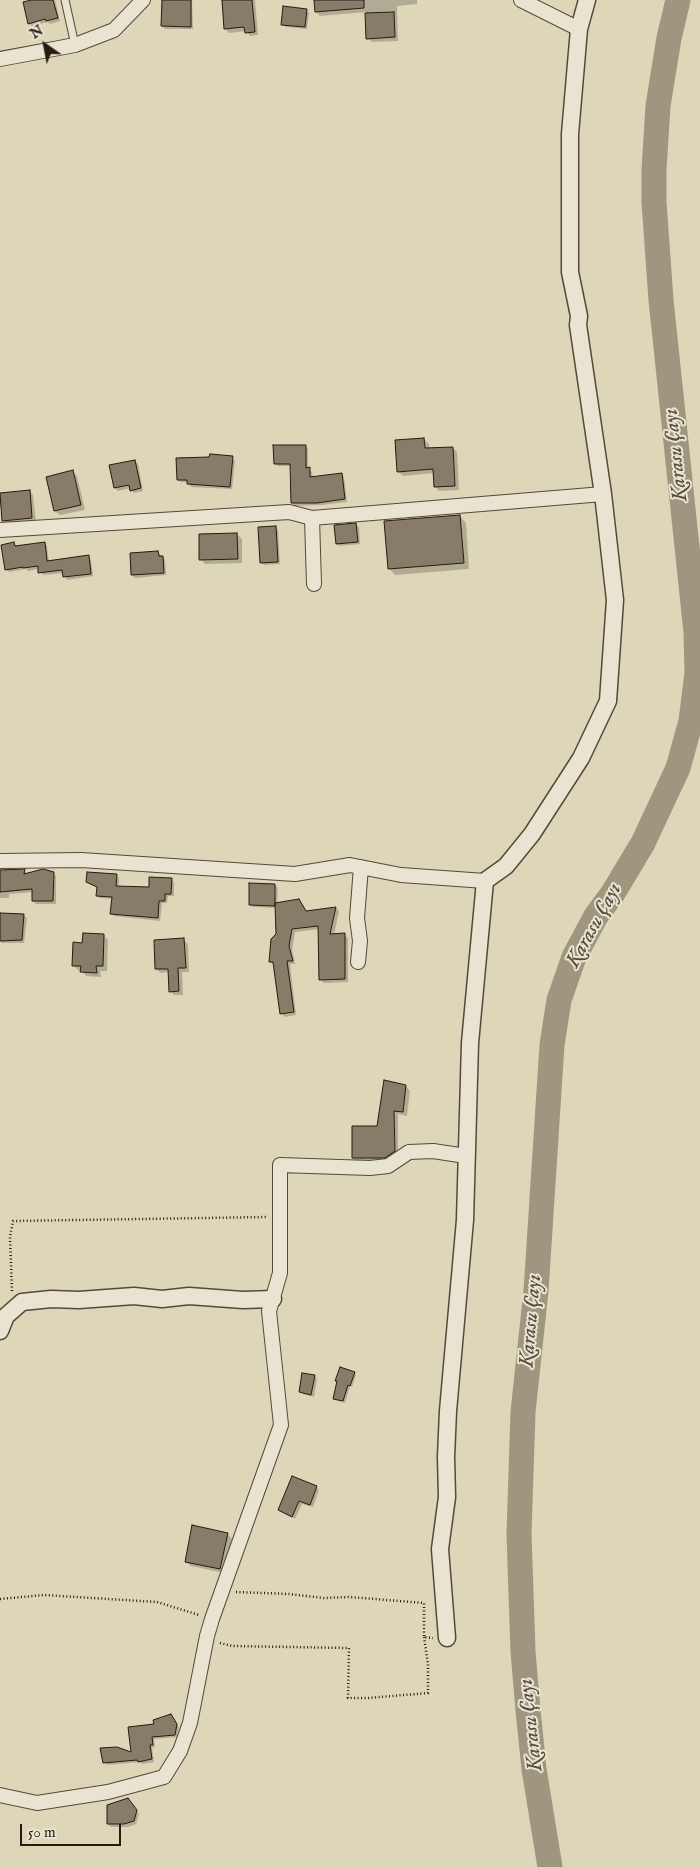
<!DOCTYPE html>
<html>
<head>
<meta charset="utf-8">
<style>
  body { margin:0 }
  #map { position:relative; width:700px; height:1867px; overflow:hidden; background:#ddd6b8; font-family:"IM FELL English",serif }
  canvas { display:block }
  .north { position:absolute; left:20px; top:20px; width:50px; height:50px; -webkit-text-stroke:4px #e9e4d1; paint-order:stroke; rotate:327deg; font-size:14px; font-weight:700; line-height:20px; text-align:center; color:#271a11 }
  .north::after { content:''; display:block; margin:auto; width:18px; height:22px; background:#271a11; clip-path:polygon(50% 0,100% 100%,50% 72%,0 100%) }
  .scale { position:absolute; left:20px; top:1824px; width:101px; height:22px; box-sizing:border-box; border:2px solid #271a11; border-top:0; padding-left:6px; font-size:15px; line-height:18px; white-space:nowrap; color:#271a11; -webkit-text-stroke:4px #e9e4d1; paint-order:stroke }
</style>
</head>
<body>
<div id="map">
<canvas width="700" height="1867"></canvas>
<div class="north">N</div>
<div class="scale">50 m</div>
</div>
<script>
const context = document.querySelector('canvas').getContext('2d');
context.lineJoin = 'round';
function paint(path, color) { context.fillStyle = color; context.fill(path, 'evenodd'); }
const shape = rows => new Path2D(rows.map(r => 'M' + r).join(''));
function trace(path, color, width, dash) { context.strokeStyle = color; context.lineWidth = width; context.lineCap = dash ? 'butt' : 'round'; context.setLineDash(dash || []); context.stroke(path); }
function drawText(font, color, halo, rows, align = 'center') {
  context.font = font + ' "IM FELL English",serif'; context.lineWidth = 4; context.setLineDash([]); context.textBaseline = 'middle'; context.strokeStyle = halo; context.fillStyle = color; for (const [text, x, y, turn = 0] of rows) {
    context.save(); context.translate(x, y); context.rotate((+turn || 0) * Math.PI / 180); context.textAlign = isNaN(turn) ? turn : align; if (halo) context.strokeText(text, 0, 0); context.fillText(text, 0, 0); context.restore();
  }
}
paint(shape([
  [36,0,55,0,60,21,50,24,48,22,32,26,29,23],
  [163,0,192,0,193,29,165,29,162,26],
  [223,0,255,0,258,35,250,36,246,31,229,33,225,29],
  [315,0,417,0,417,4,397,6,398,41,372,42,368,38,366,12,320,16,316,12],
  [306,10,309,13,307,29,286,27,283,24],
  [424,439,429,444,429,449,453,448,457,452,459,490,439,491,435,486,434,473,403,476,398,471],
  [305,446,308,449,308,469,312,472,313,478,341,474,344,477,347,502,321,505,295,506,292,503,291,466,278,466,275,463],
  [232,458,235,461,232,489,191,487,188,482,181,482,178,480],
  [135,461,138,464,143,491,134,493,131,488,118,491,115,488],
  [72,472,77,476,85,510,60,515,55,511,48,478],
  [29,491,33,495,36,522,7,524,3,520,2,507,0,507,0,494],
  [460,516,466,523,469,569,395,575,389,568],
  [356,524,359,527,360,544,340,546,337,544],
  [275,527,278,530,280,564,264,565,261,562],
  [237,534,242,539,242,563,205,564,201,559],
  [14,543,17,547,44,543,47,546,49,562,88,557,91,560,93,576,67,580,63,573,43,575,39,569,28,571,26,569,9,572,6,569],
  [158,552,165,560,166,575,135,578,132,575],
  [0,871,24,871,28,874,53,873,56,876,56,904,36,904,33,901,33,892,9,894,9,898,0,898],
  [116,875,119,878,119,887,150,888,171,879,174,882,174,896,168,896,167,903,162,903,160,921,114,916,111,913,113,899,100,898,97,895,98,888,88,882],
  [275,885,278,888,277,904,299,901,307,912,336,908,339,911,334,935,344,935,348,938,348,982,324,983,320,979,320,929,295,932,292,950,295,964,290,964,296,1015,285,1017,281,1013,274,965,270,962,277,934,277,908,253,907,250,904],
  [24,916,27,918,24,943,2,943,0,941,0,929],
  [103,935,108,940,107,971,100,971,101,977,86,976,82,970,78,970,73,965,83,944],
  [184,940,188,944,189,972,182,972,183,995,174,995,170,991,169,972,161,973,156,969],
  [406,1086,410,1091,407,1116,398,1114,398,1155,389,1161,357,1162,353,1158,378,1127],
  [354,1373,356,1375,352,1387,350,1386,345,1403,336,1400,334,1398],
  [315,1376,317,1379,314,1397,303,1394,300,1391],
  [316,1487,319,1490,313,1507,302,1504,295,1519,279,1510],
  [227,1534,232,1539,224,1573,191,1566,186,1562],
  [171,1715,179,1727,177,1737,154,1739,155,1747,152,1748,154,1762,142,1764,140,1762,107,1765,105,1762,132,1753,156,1725],
  [131,1803,139,1814,136,1824,128,1827,111,1827,108,1824]
]), '#0003');
trace(shape([
  [550,1867,534,1769,528,1710,523,1652,519,1533,523,1412,536,1291,552,1045,559,1000,574,957,596,916,613,893,643,843,678,768,691,721,697,673,696,632,661,300,654,202,654,170,658,106,669,38,678,0]
]), '#9f967f', 25);
const building = shape([
  [31,0,53,0,58,18,46,21,45,19,28,24,23,2,31,0],
  [162,0,191,0,191,27,161,26,162,0],
  [222,0,252,0,255,32,245,33,244,27,224,29,222,0],
  [314,0,364,0,364,8,315,12,314,0],
  [283,6,307,9,305,27,281,25,283,6],
  [394,12,395,37,366,39,365,13,394,12],
  [424,438,425,448,453,447,455,486,434,487,433,469,397,472,395,440,424,438],
  [273,445,306,445,306,468,310,467,310,477,342,473,345,499,317,503,291,503,290,464,274,464,273,445],
  [210,454,233,456,230,487,187,484,187,480,177,480,176,458,209,457,210,454],
  [135,460,141,488,130,491,129,485,114,488,109,465,135,460],
  [73,470,81,505,54,511,46,477,73,470],
  [30,490,32,518,2,521,0,493,30,490],
  [460,515,464,563,388,569,384,521,460,515],
  [356,523,358,542,336,544,334,525,356,523],
  [276,526,278,562,260,563,258,527,276,526],
  [237,533,238,559,199,560,199,534,237,533],
  [14,542,15,546,45,542,47,561,89,555,91,574,63,577,62,570,38,573,38,566,23,568,23,567,5,570,1,545,14,542],
  [158,551,159,556,163,556,164,573,131,575,130,553,158,551],
  [25,869,24,874,43,869,54,872,53,901,32,901,32,889,0,892,0,870,25,869],
  [87,872,117,874,116,886,149,887,149,877,172,878,171,894,165,894,165,901,159,901,158,918,110,914,112,897,96,896,97,887,86,882,87,872],
  [249,883,275,884,275,906,249,905,249,883],
  [299,899,306,911,336,907,330,934,345,933,345,979,319,980,318,926,292,929,289,946,293,961,287,961,294,1012,280,1014,273,962,269,962,271,939,276,934,275,903,299,899],
  [0,913,24,914,22,940,0,941,0,913],
  [83,933,104,934,103,966,96,966,97,973,80,972,81,966,72,966,73,942,82,943,83,933],
  [184,938,186,968,178,968,179,991,169,992,168,969,155,969,154,940,184,938],
  [384,1080,406,1085,403,1112,394,1111,395,1151,385,1158,352,1158,352,1126,377,1126,384,1080],
  [340,1367,355,1372,350,1386,348,1385,343,1401,333,1399,337,1381,335,1381,340,1367],
  [302,1373,315,1375,311,1395,299,1392,302,1373],
  [292,1476,317,1486,310,1505,299,1501,292,1517,278,1510,292,1476],
  [192,1525,228,1533,220,1569,185,1562,192,1525],
  [171,1714,177,1724,175,1735,152,1737,153,1745,150,1745,152,1759,138,1762,137,1760,103,1763,100,1748,117,1747,131,1752,128,1727,154,1724,153,1720,171,1714],
  [128,1798,137,1810,134,1821,124,1824,107,1824,107,1805,128,1798]
]);
paint(building, '#867c68');
trace(building, '#271a11', 1);
const service = shape([
  [65,0,75,45]
]);
const minor = shape([
  [521,0,579,29],
  [0,59,75,45,114,30,143,0],
  [312,518,603,494],
  [0,530,289,512,312,518,314,584],
  [0,861,81,860,295,874,350,865,401,875,485,881],
  [358,962,360,941,357,918,361,867],
  [0,1795,37,1803,108,1792,164,1777,180,1751,190,1723,207,1636,212,1619,281,1425,269,1311,280,1273,280,1165,370,1168,388,1166,409,1152,433,1151,466,1156]
]);
const tertiary = shape([
  [0,1331,6,1316,22,1302,51,1299,79,1300,134,1296,162,1299,189,1296,243,1300,273,1299],
  [447,1638,440,1549,447,1497,446,1457,448,1411,465,1220,470,1043,485,881,506,866,532,834,581,758,608,701,615,600,603,494,578,325,579,316,570,272,570,134,579,29,587,0]
]);
trace(service, '#54493b', 9);
trace(minor, '#54493b', 16);
trace(tertiary, '#54493b', 19);
trace(shape([
  [12,1291,10,1237,13,1221,267,1217],
  [236,1592,289,1594,324,1598,350,1597,424,1603,424,1637,433,1638],
  [0,1599,44,1595,157,1602,199,1615],
  [220,1643,232,1646,349,1648,348,1698,368,1698,428,1693,428,1664,424,1637]
]), '#271a11', 2.5, [1, 2.5]);
trace(service, '#e9e4d1', 7);
trace(minor, '#e9e4d1', 14);
trace(tertiary, '#e9e4d1', 16);
drawText('italic 21px', '#574c3d', '#e9e4d1', [
  ["Karasu Çayı",677,455,-96],
  ["Karasu Çayı",595,926,-61],
  ["Karasu Çayı",532,1321,-85],
  ["Karasu Çayı",532,1725,-96]
]);
</script>
</body>
</html>
